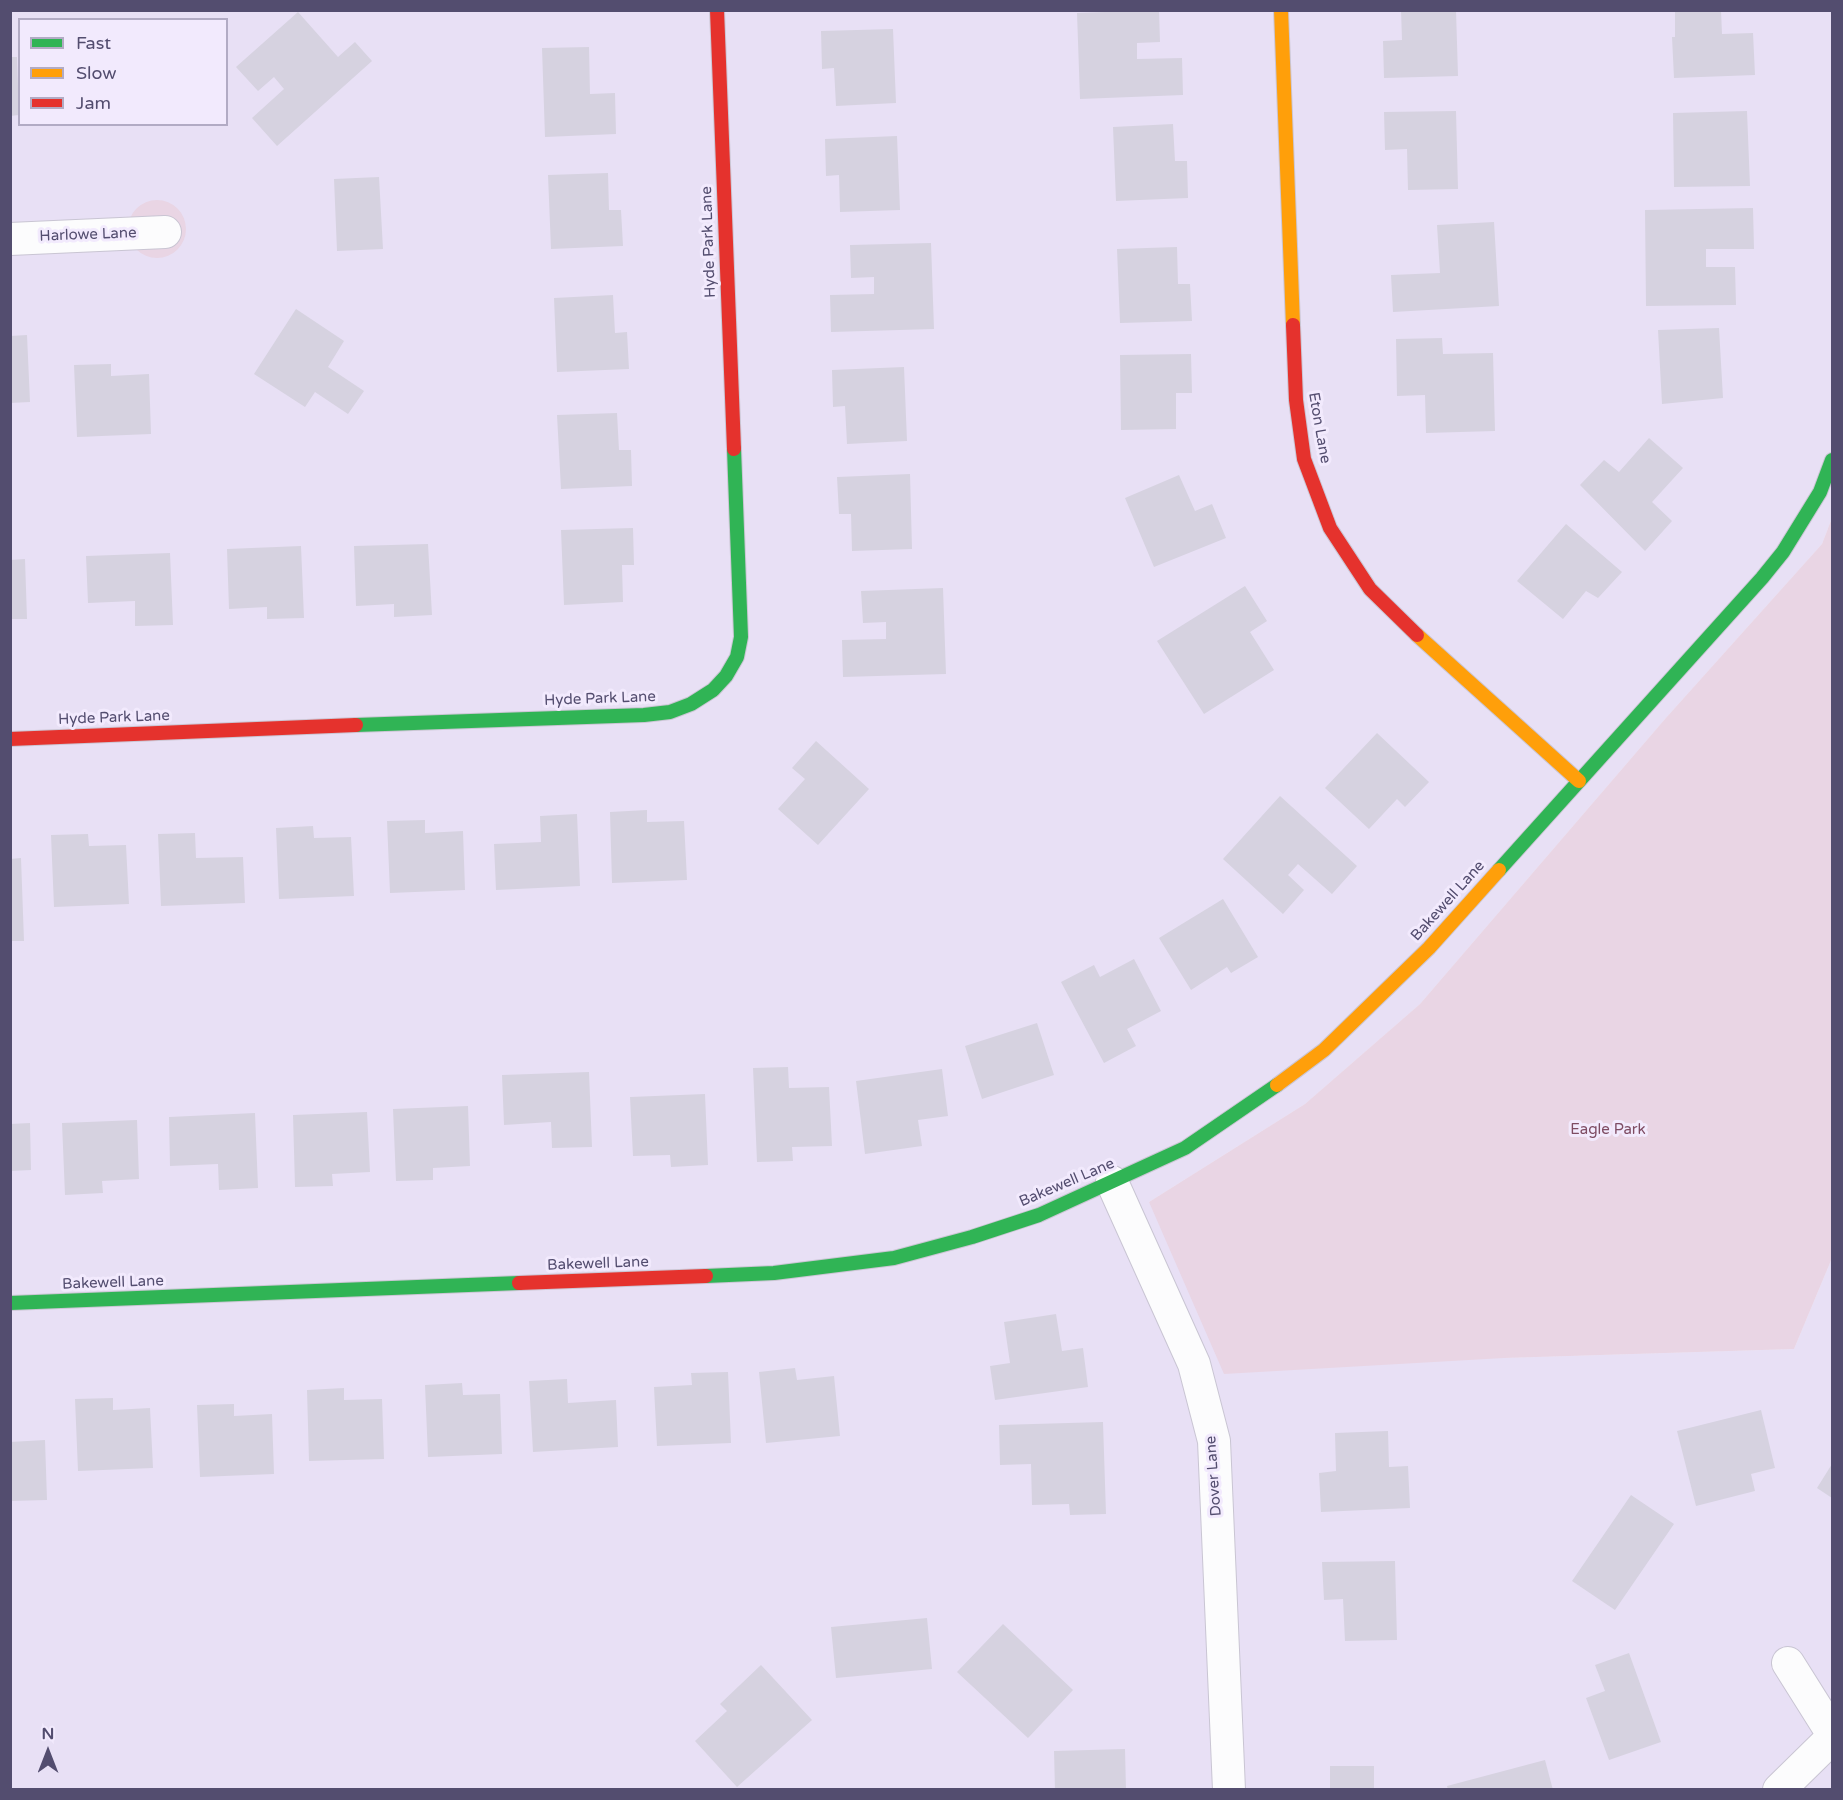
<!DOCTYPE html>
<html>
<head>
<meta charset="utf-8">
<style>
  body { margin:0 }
  #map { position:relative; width:1843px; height:1800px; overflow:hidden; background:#eee9f4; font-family:"Varela Round",sans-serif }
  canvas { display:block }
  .frame { position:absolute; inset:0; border:12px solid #534d6f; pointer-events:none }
  .legend { position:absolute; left:18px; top:18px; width:210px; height:108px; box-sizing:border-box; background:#f2eafd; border:2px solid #b2abc4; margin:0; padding:8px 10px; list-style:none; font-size:18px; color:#534d6f }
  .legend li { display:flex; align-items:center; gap:12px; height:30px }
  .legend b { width:30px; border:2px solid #b2abc4 }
  .north { position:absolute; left:18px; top:1722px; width:60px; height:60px; -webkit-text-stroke:4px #f2eafd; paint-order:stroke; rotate:0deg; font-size:16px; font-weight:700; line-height:24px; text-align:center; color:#534d6f }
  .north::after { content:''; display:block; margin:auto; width:21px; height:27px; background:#534d6f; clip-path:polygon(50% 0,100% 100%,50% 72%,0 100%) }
</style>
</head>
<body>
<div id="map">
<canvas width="1843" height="1800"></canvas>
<div class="frame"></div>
<ul class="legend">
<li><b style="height:8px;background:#30b455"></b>Fast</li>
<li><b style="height:8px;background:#ff9f0a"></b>Slow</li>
<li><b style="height:8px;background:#e5322d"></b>Jam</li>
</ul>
<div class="north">N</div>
</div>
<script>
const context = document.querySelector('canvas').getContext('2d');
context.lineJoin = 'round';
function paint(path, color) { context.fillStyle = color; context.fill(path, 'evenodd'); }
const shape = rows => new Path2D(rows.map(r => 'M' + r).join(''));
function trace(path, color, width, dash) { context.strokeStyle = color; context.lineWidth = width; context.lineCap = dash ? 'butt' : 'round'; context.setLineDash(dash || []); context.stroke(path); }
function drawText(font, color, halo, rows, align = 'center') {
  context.font = font + ' "Varela Round",sans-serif'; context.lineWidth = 6; context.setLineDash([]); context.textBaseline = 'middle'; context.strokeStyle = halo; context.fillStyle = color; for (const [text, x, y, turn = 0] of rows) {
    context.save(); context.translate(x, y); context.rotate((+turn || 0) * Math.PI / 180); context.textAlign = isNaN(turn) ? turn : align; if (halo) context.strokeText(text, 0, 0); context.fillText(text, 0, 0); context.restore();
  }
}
paint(shape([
  [11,11,1832,11,1832,518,1822,544,1665,719,1420,1004,1305,1104,1149,1202,1504,1358,1794,1349,1832,1258,1832,1789,11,1790],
  [20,20,226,20,226,124,20,124]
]), '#e8e0f5');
paint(shape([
  '128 229a29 29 0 1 1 58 0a29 29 0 1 1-58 0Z',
  [1832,518,1832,1258,1794,1349,1504,1358,1224,1374,1149,1202,1305,1104,1420,1004,1665,719,1822,544]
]), '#e9d5e4');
paint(shape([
  [1159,10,1160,42,1137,43,1137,59,1182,58,1183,95,1080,99,1077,13],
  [1401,10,1456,10,1458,76,1384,78,1383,41,1402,40],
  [1675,10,1721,10,1722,34,1753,33,1755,75,1674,78,1672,37,1675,37],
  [298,12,338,57,355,42,372,61,277,146,252,118,284,89,274,77,258,91,236,67],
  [893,29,896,103,836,106,834,68,822,69,821,31],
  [589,47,590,94,615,93,616,134,545,137,542,48],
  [10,57,17,57,19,115,10,116],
  [1456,111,1458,189,1408,190,1407,149,1385,150,1384,112],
  [1747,111,1750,186,1674,187,1673,113],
  [1173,124,1175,161,1187,161,1188,198,1116,201,1113,127],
  [897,136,900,210,840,212,839,175,826,176,825,139],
  [608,173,609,210,621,210,623,246,551,249,548,175],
  [379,177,383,249,337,251,334,179],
  [1753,208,1754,249,1706,249,1706,267,1735,267,1736,305,1646,306,1645,210],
  [1494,222,1499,306,1393,312,1391,275,1440,273,1437,225],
  [931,243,934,329,831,332,830,295,874,294,874,277,851,278,850,245],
  [1177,247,1178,284,1190,284,1192,321,1120,323,1117,249],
  [613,295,615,333,627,332,629,369,557,372,554,298],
  [296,309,344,341,328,367,364,391,348,414,315,392,305,407,254,374],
  [1719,328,1723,398,1662,404,1658,330],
  [27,335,30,402,10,403,10,336],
  [1442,338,1443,354,1493,353,1495,431,1426,433,1425,395,1397,396,1396,339],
  [1191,354,1192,393,1176,393,1176,429,1121,430,1120,355],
  [111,364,111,376,149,374,151,434,77,437,74,365],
  [904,367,907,441,847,444,845,406,833,407,832,370],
  [617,413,619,450,631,450,632,486,561,489,557,415],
  [1649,438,1683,468,1652,502,1672,521,1645,551,1580,485,1604,460,1619,472],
  [910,474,912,549,852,551,851,514,839,514,837,477],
  [1179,475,1195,511,1212,504,1226,538,1154,567,1125,498],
  [1566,524,1622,572,1598,598,1586,591,1563,619,1517,581],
  [633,528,634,565,622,565,623,602,564,605,561,530],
  [428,544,432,615,394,617,394,604,356,606,354,546],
  [301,546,304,618,267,619,267,607,229,609,227,549],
  [170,553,173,625,135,626,135,601,88,603,86,556],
  [25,559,27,619,10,619,10,560],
  [1245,586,1267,621,1250,632,1274,670,1204,714,1157,641],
  [943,588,946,674,843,677,842,640,886,639,886,622,863,623,861,591],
  [1377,733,1429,782,1405,807,1397,799,1369,829,1325,788],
  [816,741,869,789,818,845,778,809,805,779,792,768],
  [1280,796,1357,866,1332,894,1298,864,1288,875,1304,890,1283,914,1223,859],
  [647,810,647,822,684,821,687,880,612,883,610,812],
  [577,814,580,886,496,890,494,844,541,842,540,816],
  [425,820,425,833,463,831,465,890,390,893,387,821],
  [313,826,314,838,351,837,354,896,279,899,276,828],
  [195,833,196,858,243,857,245,903,161,906,158,834],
  [88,834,89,846,126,845,129,904,54,907,51,835],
  [21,858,24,941,10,941,10,859],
  [1223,899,1258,957,1231,973,1227,967,1191,990,1159,938],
  [1134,959,1161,1011,1127,1029,1136,1046,1104,1063,1061,982,1094,965,1100,977],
  [1037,1023,1054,1075,982,1099,965,1046],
  [788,1067,789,1088,829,1087,832,1146,792,1147,793,1161,757,1162,753,1068],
  [942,1069,948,1116,918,1120,922,1146,865,1154,856,1081],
  [589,1072,592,1147,552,1148,551,1122,504,1125,502,1075],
  [705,1094,708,1165,671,1167,670,1155,633,1156,630,1097],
  [468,1106,470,1166,433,1168,433,1180,396,1181,393,1109],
  [367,1112,370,1172,332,1174,333,1186,295,1187,293,1115],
  [255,1113,258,1188,219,1190,218,1164,170,1166,169,1117],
  [137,1120,139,1179,102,1181,103,1193,65,1195,62,1123],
  [30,1123,31,1170,10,1171,10,1124],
  [1056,1314,1062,1351,1083,1348,1088,1387,995,1400,990,1366,1010,1363,1004,1322],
  [795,1368,797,1380,834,1376,840,1436,766,1443,759,1372],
  [728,1372,731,1443,657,1446,654,1387,692,1385,691,1373],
  [567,1379,568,1403,616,1400,618,1447,533,1452,529,1381],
  [462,1383,463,1395,500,1394,502,1454,428,1457,425,1385],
  [344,1388,344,1400,382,1399,384,1459,309,1461,307,1390],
  [113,1398,113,1410,150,1408,153,1468,78,1471,75,1399],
  [234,1404,234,1416,272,1414,274,1474,200,1477,197,1405],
  [1761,1410,1775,1468,1751,1474,1755,1491,1696,1506,1677,1431],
  [1103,1422,1106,1514,1070,1515,1069,1504,1032,1505,1031,1464,1000,1465,999,1425],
  [1388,1431,1389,1467,1408,1466,1410,1508,1321,1512,1319,1473,1336,1471,1335,1433],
  [45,1440,47,1500,10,1501,10,1442],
  [1832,1464,1832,1498,1817,1488],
  [1631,1495,1674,1524,1615,1610,1572,1581],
  [1395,1561,1397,1640,1345,1641,1343,1599,1324,1600,1322,1562],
  [927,1618,932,1669,836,1678,831,1627],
  [1003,1624,1073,1690,1028,1738,957,1672],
  [1629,1653,1661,1742,1609,1760,1586,1698,1605,1691,1595,1665],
  [761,1665,812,1720,737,1787,695,1741,727,1711,720,1704],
  [1125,1749,1126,1790,1055,1790,1054,1751],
  [1545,1760,1553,1790,1448,1790,1447,1786],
  [1330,1766,1374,1766,1374,1790,1330,1790]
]), '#d6d2e0');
const street = shape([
  [10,239,165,232],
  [1112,1182,1194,1364,1214,1441,1229,1790],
  [1788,1663,1832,1733],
  [1779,1790,1832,1738]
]);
const fast = shape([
  [356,725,644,715,670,712,691,704,713,690,726,676,737,657,741,637,734,449],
  [1499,870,1762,578,1783,552,1820,492,1832,460],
  [706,1276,774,1273,894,1258,972,1237,1039,1215,1185,1148,1277,1085],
  [10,1303,519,1283]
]);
const slow = shape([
  [1281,10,1293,325],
  [1417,635,1579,781],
  [1277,1085,1324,1050,1429,948,1499,870]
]);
const jam = shape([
  [717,10,734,449],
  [1293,325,1296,400,1304,459,1330,528,1370,589,1417,635],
  [10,739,356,725],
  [519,1283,706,1276]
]);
trace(street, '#c9c5d3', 34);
trace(fast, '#cbc6d4', 16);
trace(slow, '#cbc6d4', 16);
trace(jam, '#cbc6d4', 16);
trace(street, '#fcfcfd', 32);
trace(fast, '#30b455', 14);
trace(slow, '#ff9f0a', 14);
trace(jam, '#e5322d', 14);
drawText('15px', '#534d6f', '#f2eafd', [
  ["Harlowe Lane",88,235,-2],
  ["Hyde Park Lane",709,242,-92],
  ["Eton Lane",1319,428,80],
  ["Hyde Park Lane",600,699,-2],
  ["Hyde Park Lane",114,718,-2],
  ["Bakewell Lane",1448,901,-48],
  ["Bakewell Lane",1067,1183,-23],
  ["Bakewell Lane",598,1264,-2],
  ["Bakewell Lane",113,1283,-2],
  ["Dover Lane",1214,1476,-94]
]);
drawText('15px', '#7e4c63', '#f2eafd', [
  ["Eagle Park",1608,1130]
]);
</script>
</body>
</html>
